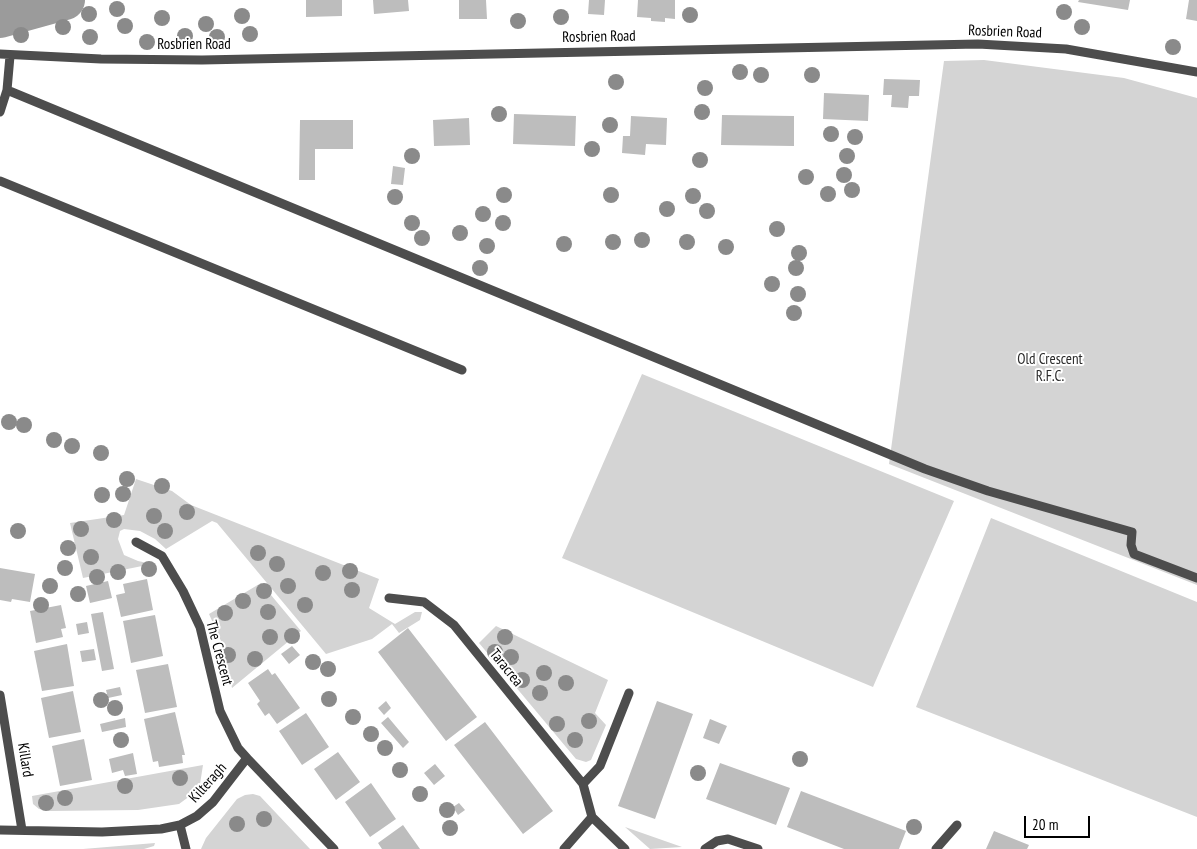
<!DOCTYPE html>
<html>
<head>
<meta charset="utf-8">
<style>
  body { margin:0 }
  #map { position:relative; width:1197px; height:849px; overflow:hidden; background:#fff; font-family:"PT Sans Narrow",sans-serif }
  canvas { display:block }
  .scale { position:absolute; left:1024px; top:816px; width:66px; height:22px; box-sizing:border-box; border:2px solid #000; border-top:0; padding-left:6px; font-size:15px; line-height:18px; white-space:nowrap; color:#000; -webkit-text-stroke:4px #fff; paint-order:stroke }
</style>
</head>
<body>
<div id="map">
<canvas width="1197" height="849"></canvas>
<div class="scale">20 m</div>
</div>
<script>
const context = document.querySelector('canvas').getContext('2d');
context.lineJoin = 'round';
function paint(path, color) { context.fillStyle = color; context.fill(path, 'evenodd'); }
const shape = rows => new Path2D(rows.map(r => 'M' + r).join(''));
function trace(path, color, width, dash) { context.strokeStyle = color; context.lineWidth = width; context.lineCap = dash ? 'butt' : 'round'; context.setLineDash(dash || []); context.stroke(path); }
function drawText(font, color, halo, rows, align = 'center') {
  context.font = font + ' "PT Sans Narrow",sans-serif'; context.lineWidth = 4; context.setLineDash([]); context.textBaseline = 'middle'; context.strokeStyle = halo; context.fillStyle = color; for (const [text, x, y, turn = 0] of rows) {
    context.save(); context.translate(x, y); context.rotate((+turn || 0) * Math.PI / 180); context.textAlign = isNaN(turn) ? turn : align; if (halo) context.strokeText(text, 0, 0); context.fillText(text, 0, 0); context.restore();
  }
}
paint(shape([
  [984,60,1124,78,1197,98,1197,585,889,464,944,61],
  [642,374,954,501,873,687,562,558],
  [136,479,172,491,191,505,379,579,369,608,395,624,415,612,422,612,420,620,399,633,392,624,372,639,326,654,217,523,212,521,166,549,155,539,140,531,124,529,120,531,118,539,124,555,138,561,152,564,83,578,70,523,124,515],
  [991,518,1197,602,1197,817,916,707],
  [261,583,301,631,232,688,221,641,209,614],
  [496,626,608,680,595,713,606,725,591,760,586,762,576,759,479,643],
  [203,765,200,784,194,793,179,804,138,810,50,811,39,809,33,804,32,796],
  [253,794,260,796,310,849,201,849,206,838,237,799,245,795],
  [625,827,682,847,650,849],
  [155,843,154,846,144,849,83,849]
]), '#d4d4d4');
trace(shape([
  [0,18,65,0]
]), '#9b9b9b', 40);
paint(shape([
  [306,0,342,0,342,16,306,17],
  [373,0,408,0,409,11,374,14],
  [459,0,486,0,487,19,459,19],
  [589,0,605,0,604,15,588,14],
  [638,0,675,0,675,19,665,18,665,22,651,21,651,18,637,17],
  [1079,0,1130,0,1128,10,1078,2],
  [1189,0,1197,0,1197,21,1186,19],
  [884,79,920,80,919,96,909,96,908,108,891,107,892,95,883,95],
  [824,93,869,95,868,121,823,119],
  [514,114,576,116,575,146,513,144],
  [722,115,794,116,794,146,721,145],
  [631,116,667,118,666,145,646,144,645,155,622,153,623,136,630,136],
  [469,118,470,145,434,146,433,120],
  [300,120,353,120,353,149,315,149,315,180,299,180],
  [393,166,405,168,403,185,391,184],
  [0,568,35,574,30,602,12,599,11,602,0,600],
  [147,579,153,610,121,617,116,595,125,593,123,584],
  [108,581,112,598,90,603,86,586],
  [61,605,66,628,61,629,63,637,36,643,30,611],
  [103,612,114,669,102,671,91,614],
  [155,615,163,656,131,663,123,621],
  [87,622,89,633,78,635,76,624],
  [408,628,477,717,446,741,378,652],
  [67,644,74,686,42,691,34,651],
  [292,646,300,655,289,664,281,654],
  [94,649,96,660,82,662,80,651],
  [168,664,177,707,145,713,136,670],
  [268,669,272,675,275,673,300,708,277,724,269,713,265,716,257,704,260,701,248,683],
  [120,687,122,695,108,698,106,690],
  [73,691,81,732,49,738,41,698],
  [386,701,391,708,384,715,378,708],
  [657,701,693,714,655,819,618,806],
  [175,712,185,755,182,755,183,763,159,767,158,761,153,762,144,719],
  [306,713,329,747,302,765,279,731],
  [388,717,409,742,403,748,381,723],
  [125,718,126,727,102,732,100,724],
  [710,719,727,726,719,744,703,738],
  [485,722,553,811,523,834,454,745],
  [84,739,92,780,60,786,52,746],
  [338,752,360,782,336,800,314,769],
  [133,753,137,774,125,776,123,770,112,773,109,759],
  [720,763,790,788,776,825,706,799],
  [435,764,445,776,434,785,424,773],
  [371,783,396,819,370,837,345,802],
  [801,791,906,831,899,849,844,849,787,827],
  [459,803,465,810,458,815,453,807],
  [403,825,420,849,382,849,378,843],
  [994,831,1029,845,1027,849,986,849]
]), '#bdbdbd');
trace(shape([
  [0,54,101,59,202,60,978,44,1066,49,1197,72],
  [10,56,7,90,925,469,988,491,1132,532,1131,545,1134,554,1197,578],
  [0,112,7,90],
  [0,181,462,370],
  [136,542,162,556,183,591,200,627,220,711,238,748,247,758],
  [389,598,424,602,454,625,583,784,592,817,625,849],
  [0,695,22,830],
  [583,784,600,766,629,693],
  [180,825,186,849],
  [0,830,102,832,161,829,180,825,197,816,213,802,247,758,334,849],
  [564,849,592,817],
  [705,849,717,841,728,839,758,849],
  [936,849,957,825]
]), '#4d4d4d', 9);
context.fillStyle = '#8a8a8a';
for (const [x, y] of [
  [117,9],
  [1064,12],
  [89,14],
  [690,15],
  [242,16],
  [561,17],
  [162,18],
  [518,21],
  [206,24],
  [125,26],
  [63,27],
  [1082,27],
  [250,34],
  [21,35],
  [185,36],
  [90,37],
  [217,37],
  [147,42],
  [1173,47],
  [740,72],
  [761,75],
  [812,75],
  [616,82],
  [705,88],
  [702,112],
  [499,114],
  [610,125],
  [831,134],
  [855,137],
  [592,149],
  [412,156],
  [847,156],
  [700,160],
  [844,175],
  [806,177],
  [852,190],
  [828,194],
  [504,195],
  [611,195],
  [693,196],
  [395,197],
  [667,209],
  [707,211],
  [483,214],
  [412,223],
  [503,223],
  [777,229],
  [460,233],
  [422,238],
  [642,240],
  [613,242],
  [687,242],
  [564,244],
  [487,246],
  [726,247],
  [799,253],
  [480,268],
  [796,268],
  [772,284],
  [798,294],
  [794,313],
  [9,422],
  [24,425],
  [54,440],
  [72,446],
  [101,453],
  [127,479],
  [162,486],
  [123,494],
  [102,495],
  [187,512],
  [154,516],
  [114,520],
  [81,529],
  [18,531],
  [165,531],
  [68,548],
  [258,553],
  [91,557],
  [277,564],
  [65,568],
  [149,569],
  [350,571],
  [118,572],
  [323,573],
  [97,577],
  [50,586],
  [288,586],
  [352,590],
  [264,591],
  [78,594],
  [243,601],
  [41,605],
  [305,605],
  [268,612],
  [225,613],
  [292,636],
  [270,637],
  [505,637],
  [495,652],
  [228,655],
  [511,657],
  [255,659],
  [313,662],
  [328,669],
  [544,673],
  [522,680],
  [566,683],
  [540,693],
  [329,699],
  [101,700],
  [115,708],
  [353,717],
  [589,721],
  [557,724],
  [371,734],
  [121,740],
  [575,740],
  [385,748],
  [800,759],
  [400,770],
  [698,773],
  [180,778],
  [125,786],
  [420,794],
  [65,798],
  [46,803],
  [447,810],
  [264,819],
  [237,824],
  [914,827],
  [450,828]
]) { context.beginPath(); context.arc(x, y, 8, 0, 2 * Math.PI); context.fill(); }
drawText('15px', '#000', '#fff', [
  ["Rosbrien Road",1005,32,2],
  ["Rosbrien Road",599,37,-1],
  ["Rosbrien Road",194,45],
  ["The Crescent",219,653,75],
  ["Taracrea",506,668,51],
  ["Killard",25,760,81],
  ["Kilteragh",208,783,-48]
]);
drawText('15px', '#2b2b2b', '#fff', [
  ["Old Crescent",1050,360],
  ["R.F.C.",1050,377]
]);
</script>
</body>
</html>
